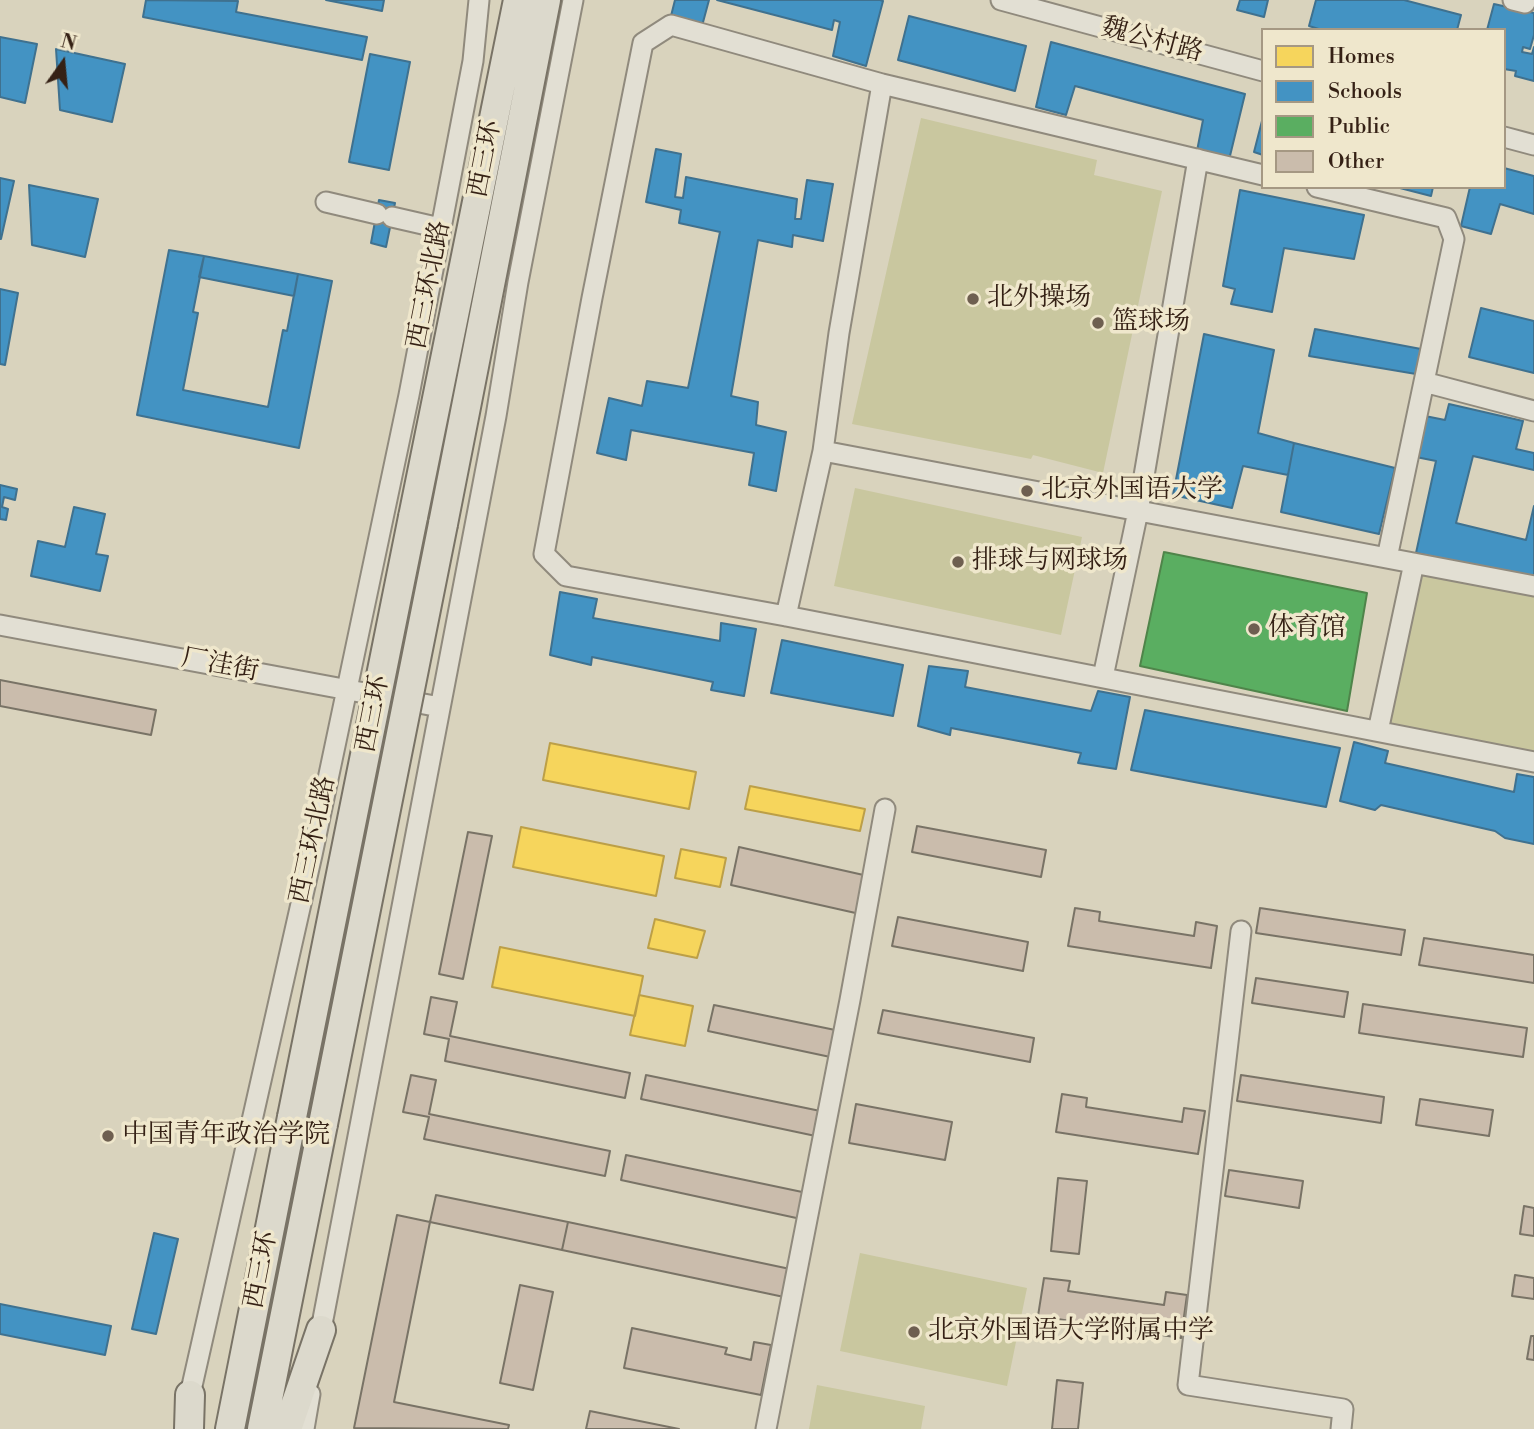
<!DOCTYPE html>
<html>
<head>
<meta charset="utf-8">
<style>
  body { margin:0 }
  #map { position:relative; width:1534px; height:1429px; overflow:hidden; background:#d9d3bd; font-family:"Libre Bodoni",serif }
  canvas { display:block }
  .legend { position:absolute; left:1261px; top:28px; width:245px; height:161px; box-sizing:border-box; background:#efe7cc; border:2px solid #a59883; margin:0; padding:9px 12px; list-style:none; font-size:21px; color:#352115 }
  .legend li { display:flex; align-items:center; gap:14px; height:35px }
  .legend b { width:35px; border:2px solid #a59883 }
  .north { position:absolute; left:28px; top:28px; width:70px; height:70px; -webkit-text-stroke:5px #efe7cc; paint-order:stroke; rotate:15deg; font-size:19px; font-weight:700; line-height:28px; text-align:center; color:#352115 }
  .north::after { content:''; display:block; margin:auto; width:24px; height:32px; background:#352115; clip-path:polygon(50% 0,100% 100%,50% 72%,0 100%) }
</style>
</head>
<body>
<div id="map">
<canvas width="1534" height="1429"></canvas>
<ul class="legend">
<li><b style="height:19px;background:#f6d55c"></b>Homes</li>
<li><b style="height:19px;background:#4393c3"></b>Schools</li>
<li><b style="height:19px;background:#5aae61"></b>Public</li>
<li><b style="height:19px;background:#cabcac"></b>Other</li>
</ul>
<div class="north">N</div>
</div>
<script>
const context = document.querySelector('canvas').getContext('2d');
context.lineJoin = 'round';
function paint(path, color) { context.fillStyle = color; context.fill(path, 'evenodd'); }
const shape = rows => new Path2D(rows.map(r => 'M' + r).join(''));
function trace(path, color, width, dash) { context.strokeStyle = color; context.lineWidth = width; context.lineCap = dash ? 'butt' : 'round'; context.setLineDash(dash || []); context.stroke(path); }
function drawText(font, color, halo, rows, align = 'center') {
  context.font = font + ' "Libre Bodoni","Noto Serif SC",serif'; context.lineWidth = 7; context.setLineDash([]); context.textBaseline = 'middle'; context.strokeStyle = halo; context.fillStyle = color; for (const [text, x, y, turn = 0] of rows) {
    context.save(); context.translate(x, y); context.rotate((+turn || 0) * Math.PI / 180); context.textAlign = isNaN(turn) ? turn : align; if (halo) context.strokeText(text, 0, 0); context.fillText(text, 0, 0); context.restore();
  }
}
paint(shape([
  [921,118,1097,160,1094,175,1162,191,1103,473,1033,455,1031,459,852,424],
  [855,488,1082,537,1061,635,834,586],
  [1418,569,1534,591,1534,758,1384,727],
  [860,1253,1027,1288,1007,1386,840,1351],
  [817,1385,925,1406,921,1429,809,1429]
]), '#c9c79f');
const homes = shape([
  [550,743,696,772,689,809,543,780,550,743],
  [750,786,865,809,860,831,745,809,750,786],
  [521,827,664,856,656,896,513,867,521,827],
  [681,849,726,858,720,887,675,878,681,849],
  [655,919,705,931,697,958,648,948,655,919],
  [500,947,643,976,635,1016,492,987,500,947],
  [639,995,693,1006,685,1046,630,1035,639,995]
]);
paint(homes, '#f6d55c');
trace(homes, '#bc9f47', 2);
const schools = shape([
  [146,0,238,1,236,12,367,37,362,60,143,17,146,0],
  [326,0,384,0,382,11,326,0],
  [675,0,709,0,702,26,671,16,675,0],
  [717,0,880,0,883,1,866,66,833,56,840,22,834,20,832,30,717,0],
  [1240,0,1268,0,1264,17,1237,10,1240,0],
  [1316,0,1404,0,1461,15,1457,30,1322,30,1309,26,1316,0],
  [1494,4,1534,13,1534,35,1530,49,1523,47,1522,52,1532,54,1534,47,1534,81,1515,76,1516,71,1504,69,1504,30,1487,30,1494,4],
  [909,16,1026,46,1015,91,898,60,909,16],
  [0,37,37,44,25,103,0,97,0,37],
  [1051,42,1245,94,1229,160,1197,151,1203,120,1075,86,1066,115,1036,107,1051,42],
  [56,49,125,64,112,122,60,110,56,49],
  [370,54,410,62,389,170,349,162,370,54],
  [1263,117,1263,155,1254,152,1263,117],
  [656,149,681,154,675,197,683,198,686,177,797,199,795,219,801,219,807,180,833,184,823,241,793,235,792,247,758,240,731,396,758,402,756,425,786,432,776,491,749,485,754,453,631,430,626,460,597,453,609,398,642,406,647,381,688,388,720,232,679,223,681,210,646,202,656,149],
  [1504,168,1534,176,1534,214,1500,204,1491,234,1461,226,1470,187,1504,187,1504,168],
  [0,178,14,181,1,239,0,239,0,178],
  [29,185,98,199,85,257,32,245,29,185],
  [1396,187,1433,187,1431,196,1396,187],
  [1240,190,1364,215,1354,259,1284,248,1272,312,1231,304,1235,289,1223,286,1240,190],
  [379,200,395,203,386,247,371,243,379,200],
  [169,250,204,256,193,312,198,313,183,390,268,407,283,330,287,331,298,274,332,281,299,448,137,415,169,250],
  [204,256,298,274,294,296,199,277,204,256],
  [0,289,18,293,5,365,0,364,0,289],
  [1481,308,1534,321,1534,373,1469,357,1481,308],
  [1315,329,1421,349,1416,374,1309,356,1315,329],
  [1204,334,1274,350,1258,433,1294,443,1288,475,1243,466,1232,508,1173,495,1204,334],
  [1449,404,1523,421,1516,449,1534,453,1534,470,1473,456,1456,523,1526,540,1534,506,1534,579,1416,553,1436,461,1416,457,1425,416,1445,420,1449,404],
  [1294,443,1395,468,1379,534,1281,512,1294,443],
  [0,485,17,489,15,500,4,497,2,507,8,509,6,520,0,519,0,485],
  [74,507,105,514,96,554,108,556,100,591,31,576,38,541,65,547,74,507],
  [560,592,597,599,593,618,720,641,721,623,756,629,744,696,711,690,713,682,592,657,591,665,550,655,560,592],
  [782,640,903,665,893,716,771,693,782,640],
  [929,666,968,671,965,687,1091,711,1098,691,1130,697,1116,769,1078,763,1081,753,951,728,950,735,918,726,929,666],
  [1145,710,1340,748,1326,807,1131,770,1145,710],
  [1354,742,1388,751,1385,763,1514,792,1517,774,1534,777,1534,844,1505,838,1495,831,1381,805,1375,810,1340,801,1354,742],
  [154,1233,178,1239,156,1334,132,1329,154,1233],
  [0,1304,111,1326,105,1355,0,1334,0,1304]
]);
paint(schools, '#4393c3');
trace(schools, '#3f718f', 2);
const public = shape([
  [1164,552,1367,593,1347,711,1140,666,1164,552]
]);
paint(public, '#5aae61');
trace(public, '#4f844a', 2);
const building = shape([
  [0,680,156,710,151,735,0,706,0,680],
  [917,826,1046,850,1041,877,912,852,917,826],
  [468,832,492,836,463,979,439,974,468,832],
  [739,847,868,876,860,914,731,885,739,847],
  [1075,908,1100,912,1099,921,1194,936,1196,922,1217,926,1211,968,1068,946,1075,908],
  [1260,908,1405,930,1401,955,1256,933,1260,908],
  [898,917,1028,942,1023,971,892,946,898,917],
  [1424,938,1534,955,1534,983,1419,965,1424,938],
  [1256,978,1348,992,1344,1017,1252,1003,1256,978],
  [431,997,457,1002,450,1036,630,1073,625,1098,445,1061,449,1039,424,1034,431,997],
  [1363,1004,1527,1028,1523,1057,1359,1033,1363,1004],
  [714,1005,840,1031,835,1058,708,1031,714,1005],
  [883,1010,1034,1038,1030,1062,878,1033,883,1010],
  [411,1075,436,1080,429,1114,610,1151,605,1176,424,1139,429,1117,403,1112,411,1075],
  [646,1075,830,1113,825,1138,641,1099,646,1075],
  [1241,1075,1384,1097,1381,1123,1237,1101,1241,1075],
  [1062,1094,1087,1098,1086,1107,1182,1122,1184,1108,1205,1111,1198,1154,1056,1132,1062,1094],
  [1420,1099,1493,1110,1489,1136,1416,1125,1420,1099],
  [856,1104,952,1122,945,1160,849,1143,856,1104],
  [626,1155,807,1193,801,1219,621,1180,626,1155],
  [1229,1170,1303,1181,1299,1208,1225,1196,1229,1170],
  [1058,1178,1087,1181,1079,1254,1051,1251,1058,1178],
  [436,1195,568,1222,562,1250,430,1222,436,1195],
  [1524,1206,1534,1208,1534,1236,1520,1234,1524,1206],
  [397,1215,430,1222,394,1402,509,1425,508,1429,354,1428,397,1215],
  [568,1222,790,1269,784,1297,562,1250,568,1222],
  [1515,1275,1534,1278,1534,1299,1512,1296,1515,1275],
  [1044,1278,1070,1281,1068,1291,1164,1305,1166,1292,1187,1295,1181,1338,1038,1316,1044,1278],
  [520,1285,553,1292,533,1390,500,1383,520,1285],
  [632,1328,727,1348,725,1354,751,1360,754,1342,771,1345,761,1395,624,1368,632,1328],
  [1531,1336,1534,1336,1534,1360,1527,1359,1531,1336],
  [1057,1380,1083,1383,1078,1429,1052,1429,1057,1380],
  [590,1411,679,1429,586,1429,590,1411]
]);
paint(building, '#cabcac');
trace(building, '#797366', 2);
const minor = shape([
  [1001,0,1263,71],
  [1513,0,1525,3,1526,0],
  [1504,137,1534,145],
  [1263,175,882,84,671,25,643,43,592,298,544,554,566,576,786,616,1534,762],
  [1317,187,1446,218,1454,239,1387,558],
  [326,202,377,214],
  [392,217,440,228],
  [1424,382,1534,411],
  [823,451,1534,586],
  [786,616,823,451,839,333,882,84],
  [0,625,440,707],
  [1103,677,1138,511,1198,159],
  [1378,731,1414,563],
  [1241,931,1188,1385,1343,1409,1341,1429],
  [319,1340,496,416,518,282,573,0],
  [187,1408,312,855,409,395,473,61,479,0],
  [304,1429,310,1394],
  [766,1429,850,1000,885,809]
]);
const highway = shape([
  [413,517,518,0],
  [443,524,546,0],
  [189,1429,190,1395],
  [230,1429,292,1117],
  [262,1429,323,1124],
  [287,1429,321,1330]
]);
trace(minor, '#908a7d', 23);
trace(highway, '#797366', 32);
trace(minor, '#e2dfd3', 19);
trace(highway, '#dcd9cc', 28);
const highwayBridge = shape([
  [292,1117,413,517],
  [323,1124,443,524]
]);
trace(highwayBridge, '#797366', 32, []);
trace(highwayBridge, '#dcd9cc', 28);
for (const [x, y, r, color] of [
  [973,299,7,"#6e5f50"],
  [1098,323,7,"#6e5f50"],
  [1027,491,7,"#6e5f50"],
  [958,562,7,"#6e5f50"],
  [1254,629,7,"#6e5f50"],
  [108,1136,7,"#6e5f50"],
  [914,1332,7,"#6e5f50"]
]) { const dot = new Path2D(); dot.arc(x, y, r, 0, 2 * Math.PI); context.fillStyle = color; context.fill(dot); trace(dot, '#efe7cc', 2.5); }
drawText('26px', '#352115', '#efe7cc', [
  ["魏公村路",1152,41,15],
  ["西三环",486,159,-79],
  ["西三环北路",430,285,-79],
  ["厂洼街",220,666,11],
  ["西三环",374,714,-79],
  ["西三环北路",314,840,-78],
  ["西三环",262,1270,-79]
]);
drawText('26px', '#352115', '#efe7cc', [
  ["北外操场",987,299],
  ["篮球场",1112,323],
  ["北京外国语大学",1041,491],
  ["排球与网球场",972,562],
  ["体育馆",1268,629],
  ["中国青年政治学院",122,1136],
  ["北京外国语大学附属中学",928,1332]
], 'left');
</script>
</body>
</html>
